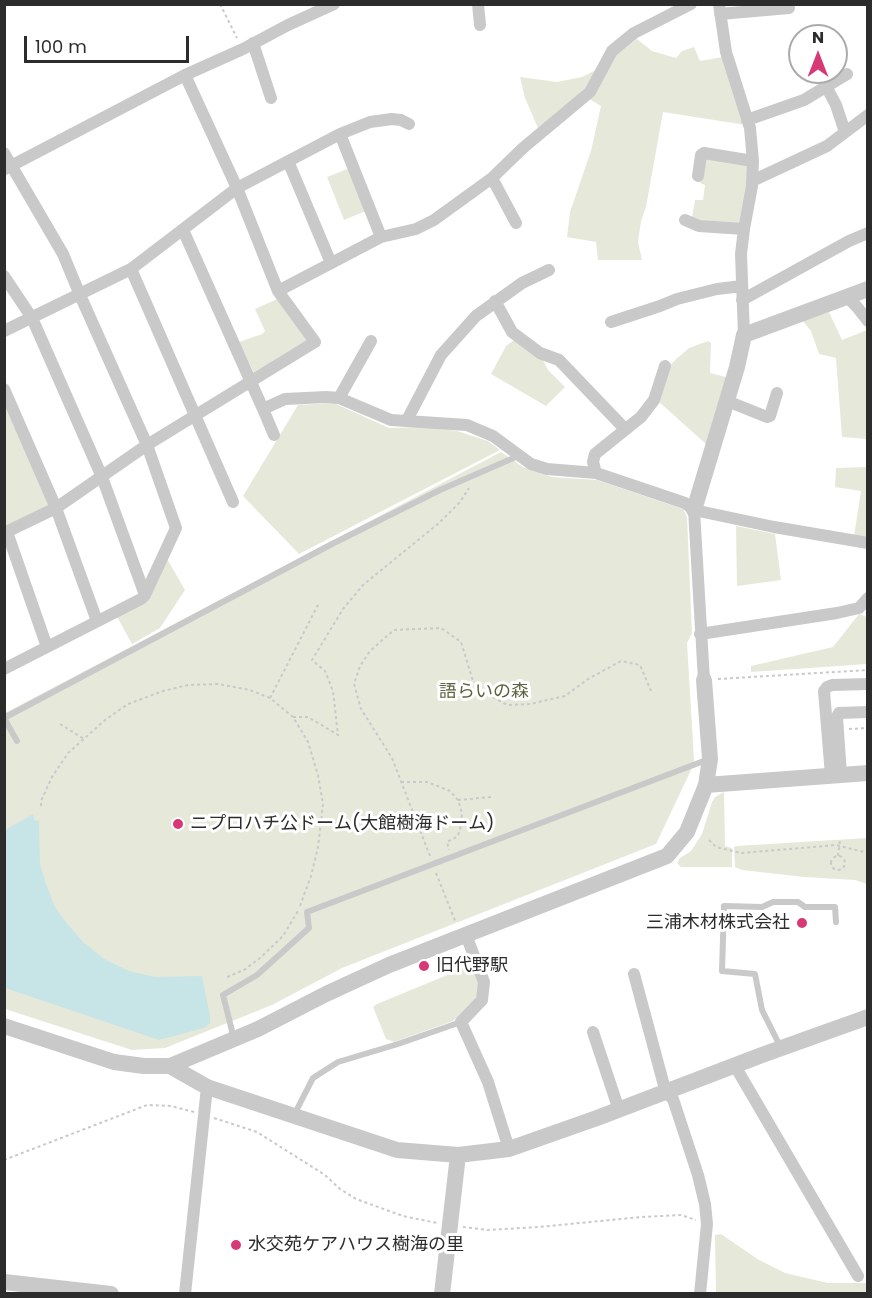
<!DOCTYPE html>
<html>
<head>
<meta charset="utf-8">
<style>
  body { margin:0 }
  #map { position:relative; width:872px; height:1298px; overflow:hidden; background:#fff; font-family:Poppins,sans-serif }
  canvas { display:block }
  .frame { position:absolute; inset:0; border:6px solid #2c2c2c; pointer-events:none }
  .north { position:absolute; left:788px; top:24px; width:60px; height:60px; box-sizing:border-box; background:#fff; border:2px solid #ababab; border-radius:50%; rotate:0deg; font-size:16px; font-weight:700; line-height:24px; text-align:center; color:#2c2c2c }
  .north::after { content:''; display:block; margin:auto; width:21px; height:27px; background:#d73977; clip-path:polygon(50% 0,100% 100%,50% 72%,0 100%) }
  .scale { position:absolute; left:24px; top:36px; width:165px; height:27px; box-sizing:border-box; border:3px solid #2c2c2c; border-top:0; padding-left:8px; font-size:18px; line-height:21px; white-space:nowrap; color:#2c2c2c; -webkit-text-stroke:4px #fff; paint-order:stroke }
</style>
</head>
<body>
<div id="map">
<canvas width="872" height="1298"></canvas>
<div class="frame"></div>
<div class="north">N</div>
<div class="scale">100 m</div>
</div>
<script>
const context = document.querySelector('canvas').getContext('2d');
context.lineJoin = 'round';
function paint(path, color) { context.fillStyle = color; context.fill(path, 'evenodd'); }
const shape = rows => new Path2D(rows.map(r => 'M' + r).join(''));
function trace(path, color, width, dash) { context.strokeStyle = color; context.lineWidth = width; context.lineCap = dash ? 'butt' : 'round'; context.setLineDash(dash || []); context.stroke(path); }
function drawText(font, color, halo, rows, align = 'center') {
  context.font = font + ' Poppins,"Noto Sans JP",sans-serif'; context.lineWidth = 6; context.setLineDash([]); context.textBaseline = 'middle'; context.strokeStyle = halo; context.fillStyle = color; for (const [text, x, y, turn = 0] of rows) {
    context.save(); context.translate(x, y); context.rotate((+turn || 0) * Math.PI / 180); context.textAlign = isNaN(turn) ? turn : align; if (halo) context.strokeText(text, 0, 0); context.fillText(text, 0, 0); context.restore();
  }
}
paint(shape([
  [637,39,652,51,676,58,682,51,694,47,700,61,723,57,746,125,663,112,646,207,641,221,638,242,642,260,598,260,596,242,567,237,570,212,591,151,601,106,589,99,612,58],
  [596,70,587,87,580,95,538,128,525,98,520,77,557,82,582,77],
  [709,158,749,165,748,178,739,223,695,220,692,218,695,200,703,200,705,185,700,183,704,161],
  [350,168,366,211,344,220,327,177],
  [277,299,307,337,306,343,254,373,239,342,262,334,265,331,255,309],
  [829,312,842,340,867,330,868,538,854,536,861,491,835,487,836,468,867,467,867,439,842,437,836,358,819,354,811,331,803,321],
  [514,340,542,358,548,370,565,387,546,406,491,374,506,346],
  [708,341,711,343,710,373,726,377,707,445,658,401,667,370,674,361,689,348],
  [334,403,389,428,423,427,457,431,488,441,500,450,299,554,243,496,298,405],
  [4,404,49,504,46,507,5,526],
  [501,452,523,467,552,477,597,480,683,509,687,517,692,633,687,643,694,760,691,770,656,844,342,968,272,1005,165,1048,132,1050,5,1009,5,713],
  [736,526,775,534,781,580,737,586],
  [166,557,185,590,160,628,132,644,116,615,143,600],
  [859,614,867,617,867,664,751,672,751,666,833,647],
  [724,792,725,846,732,848,732,867,681,867,677,863,680,858,691,851,702,834,712,802,715,797],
  [867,838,867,884,855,880,804,877,742,870,735,867,734,847,736,846],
  [469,966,476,970,479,982,477,996,468,1008,453,1021,394,1042,386,1039,373,1007,377,1004],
  [721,1234,759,1260,785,1273,828,1283,867,1283,867,1293,716,1293,715,1235]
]), '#e6e9da');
paint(shape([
  [33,814,34,820,39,821,40,864,46,884,55,907,66,922,83,942,104,959,129,971,155,977,202,976,210,1016,210,1023,204,1028,159,1040,5,988,5,830]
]), '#c7e5e7');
trace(shape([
  [220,4,237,38],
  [718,679,868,670],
  [270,698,319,603],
  [293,717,308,717,338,735,333,691,325,671,312,660,343,609,363,585,439,523,460,502,469,488],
  [60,724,84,739],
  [849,729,868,728],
  [401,782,427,782,440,787,450,791,458,800,462,813,461,825,458,836,447,842,449,850],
  [458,800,491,797],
  [41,806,41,801,52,777,68,753,105,720,128,704,163,691,188,685,218,684,250,690,270,698,293,717,308,742,318,775,323,804,318,847,311,876,300,906],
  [709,840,716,847,741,853,836,845,868,853],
  [430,856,392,758,361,709,354,684,360,666,370,651,394,630,441,628,461,642,473,681,489,695,507,705,530,704,565,696,588,679,621,661,640,665,651,691],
  [838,856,840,840],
  '831 863a7 7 0 1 1 14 0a7 7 0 1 1-14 0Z',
  [436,873,456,923],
  [227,977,244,970,260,958,283,936,298,911],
  [214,1118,257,1132,325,1175,340,1189,356,1199,403,1216,437,1223],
  [4,1160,147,1105,171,1106,194,1112],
  [463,1227,487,1230,539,1227,641,1217,681,1215,696,1220]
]), '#c9c9c9', 2, [3, 3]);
trace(shape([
  [17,741,4,718,332,544,440,490,518,456],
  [234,1039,223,995,257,975,309,928,307,912,709,759],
  [781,1048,762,1010,755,974,722,971,724,906,762,907,773,902,798,902,805,907,835,907,836,922],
  [294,1115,313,1078,338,1062,398,1044,461,1022]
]), '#c9c9c9', 6);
trace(shape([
  [478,4,480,25],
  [719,4,726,52,750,128,753,161,752,186,744,229,741,254,744,335],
  [720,14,789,8],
  [253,43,271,98],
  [827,88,836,105,845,132],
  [747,120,804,100,847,74],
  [340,134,370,122,392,119,401,120,409,124],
  [4,153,63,254,80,295,147,445,176,528,145,595,141,599,4,669],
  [288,161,331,263],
  [5,169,185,75,243,49,288,25,334,4],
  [698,176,701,155,704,153,753,161],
  [492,178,516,223],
  [752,181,827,146,868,115],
  [685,220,699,226,744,229],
  [183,230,263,409,285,399,326,397,339,398,391,420,467,425,493,436,531,464,547,469,596,473,685,503,694,510,774,527,868,543],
  [131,269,233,502],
  [4,276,32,318,102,477,145,595],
  [278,291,381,237,416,229,434,220,492,178,523,148,590,92,612,51,634,33,691,4],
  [847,297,857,307,868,321],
  [742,300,849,241,868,233],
  [495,301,512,332,540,353,559,360,625,429],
  [611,322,660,306,677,299,717,289,742,286],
  [4,331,131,269,237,188,340,134,381,237],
  [4,389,56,508,97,621],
  [339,398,371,341],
  [727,401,767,417,770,416,777,393],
  [263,409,274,435],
  [407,420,441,355,476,316,522,283,549,270],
  [596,473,593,462,595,454,641,417,654,400,665,366],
  [694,510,704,680],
  [7,532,47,647],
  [4,533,56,508,147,445,315,342,278,291,237,188,185,75],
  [700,634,837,613,859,608,868,598],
  [831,775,824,691,827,687,832,685,868,684],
  [841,775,837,717,839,713,868,712],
  [466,935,484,982,482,1000,461,1022,488,1082,509,1149],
  [634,974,666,1093,673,1099,698,1175,705,1204,707,1224,700,1294],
  [593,1032,619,1110],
  [735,1066,858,1276],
  [185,1294,207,1087]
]), '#c9c9c9', 12);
trace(shape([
  [694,510,737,367,744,335,868,289],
  [706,785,868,773],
  [4,1026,114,1062,144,1066,170,1066,258,1029,326,994,389,965,667,856,687,832,706,785,710,759,704,680],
  [170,1066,207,1087,397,1150,458,1155,509,1149,597,1118,762,1055,868,1017],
  [4,1282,111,1294],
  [442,1294,458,1155]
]), '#c9c9c9', 16);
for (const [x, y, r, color] of [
  [178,824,6,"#d73977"],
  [802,923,6,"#d73977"],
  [424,966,6,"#d73977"],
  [236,1245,6,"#d73977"]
]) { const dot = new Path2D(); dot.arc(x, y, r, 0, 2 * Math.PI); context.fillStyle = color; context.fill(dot); trace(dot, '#fff', 2); }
drawText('18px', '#5b633d', '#fff', [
  ["語らいの森",484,692]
]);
drawText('18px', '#2c2c2c', '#fff', [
  ["ニプロハチ公ドーム(大館樹海ドーム)",190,824],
  ["三浦木材株式会社",790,923,"right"],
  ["旧代野駅",436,966],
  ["水交苑ケアハウス樹海の里",248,1245]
], 'left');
</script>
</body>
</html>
